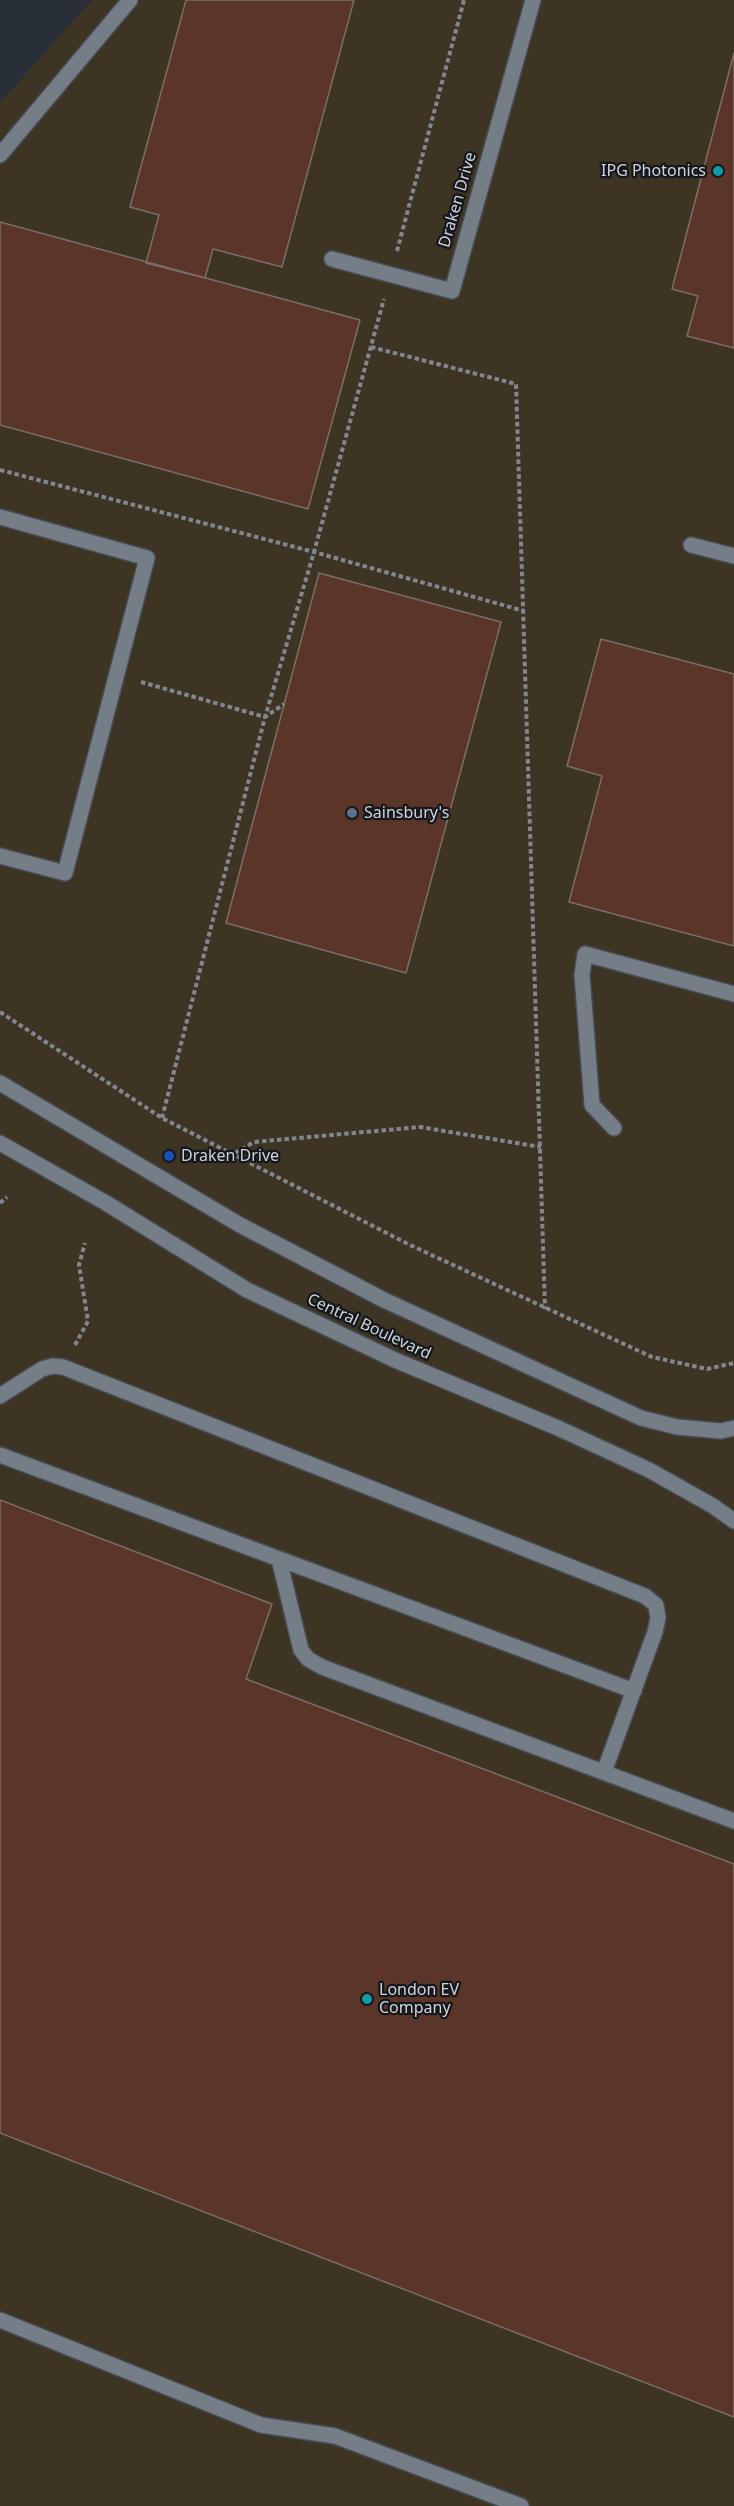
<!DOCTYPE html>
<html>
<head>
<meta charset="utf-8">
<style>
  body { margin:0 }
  canvas { display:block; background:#282f38 }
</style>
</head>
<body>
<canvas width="734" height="2506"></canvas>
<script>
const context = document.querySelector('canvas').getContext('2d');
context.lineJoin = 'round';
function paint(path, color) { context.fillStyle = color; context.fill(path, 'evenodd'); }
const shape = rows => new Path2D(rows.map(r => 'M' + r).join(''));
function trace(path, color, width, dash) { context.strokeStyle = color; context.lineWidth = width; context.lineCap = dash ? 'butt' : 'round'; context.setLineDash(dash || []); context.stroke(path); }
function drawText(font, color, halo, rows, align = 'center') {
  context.font = font + ' "Noto Sans",sans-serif'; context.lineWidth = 4.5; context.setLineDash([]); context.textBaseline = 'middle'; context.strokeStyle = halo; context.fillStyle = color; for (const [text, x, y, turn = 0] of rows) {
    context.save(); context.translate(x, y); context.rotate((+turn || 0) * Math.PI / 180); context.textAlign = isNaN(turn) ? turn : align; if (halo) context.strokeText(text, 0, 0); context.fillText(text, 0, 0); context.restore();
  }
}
paint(shape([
  [92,0,734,0,734,2506,0,2506,0,103]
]), '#3e3424');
const building = shape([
  [186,0,354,0,282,267,213,249,205,278,146,263,159,215,130,207,186,0],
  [734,53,734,348,687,336,698,296,672,289,734,53],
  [0,222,360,320,308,509,0,425,0,222],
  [319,573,501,622,406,973,226,923,319,573],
  [601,639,734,674,734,946,569,902,602,776,567,766,601,639],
  [0,1500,272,1604,246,1679,734,1864,734,2417,0,2133,0,1500]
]);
paint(building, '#5b3528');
trace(building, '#7b6d69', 1.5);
const minor = shape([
  [0,155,130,0],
  [332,259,452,291,533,0],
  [0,517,147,558,65,873,0,856],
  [691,545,734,556],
  [0,1083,240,1225,384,1300,641,1418,677,1427,721,1431,734,1428],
  [614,1128,592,1105,582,975,585,954,734,994],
  [0,1143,106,1203,247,1290,395,1360,558,1428,649,1470,713,1506,734,1521],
  [0,1396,42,1369,53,1366,63,1367,645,1596,656,1605,658,1618,655,1632,604,1772],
  [0,1455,634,1691],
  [279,1559,301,1650,308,1659,322,1667,734,1821],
  [0,2320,261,2425,335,2436,521,2506]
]);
trace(minor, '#464c53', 18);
trace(shape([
  [397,251,464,0],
  [371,347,516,384,545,1309],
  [0,470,314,552,524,611],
  [141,682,265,717,284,704],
  [0,1012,162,1118,410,1245,652,1357,707,1369,734,1363],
  [162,1118,265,717,314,552,384,299],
  [235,1153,254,1142,420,1127,541,1147],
  [0,1203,7,1197],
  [75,1345,88,1321,79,1265,85,1243]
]), '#82878f', 4, [4.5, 3]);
trace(minor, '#757d87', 15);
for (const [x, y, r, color] of [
  [718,171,6,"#0f9aa8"],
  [352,813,6,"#5c6f8a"],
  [169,1156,6,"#1a4fb4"],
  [367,1999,6,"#0f9aa8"]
]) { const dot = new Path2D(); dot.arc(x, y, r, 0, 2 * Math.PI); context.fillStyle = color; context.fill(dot); trace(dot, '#14171b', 2); }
drawText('16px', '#d0d4da', '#14171b', [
  ["IPG Photonics",706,171,"right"],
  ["Sainsbury's",364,813],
  ["Draken Drive",181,1156],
  ["London EV",379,1990],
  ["Company",379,2008]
], 'left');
drawText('16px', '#d0d4da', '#14171b', [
  ["Draken Drive",458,200,-74],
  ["Central Boulevard",369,1327,25]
]);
</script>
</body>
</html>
